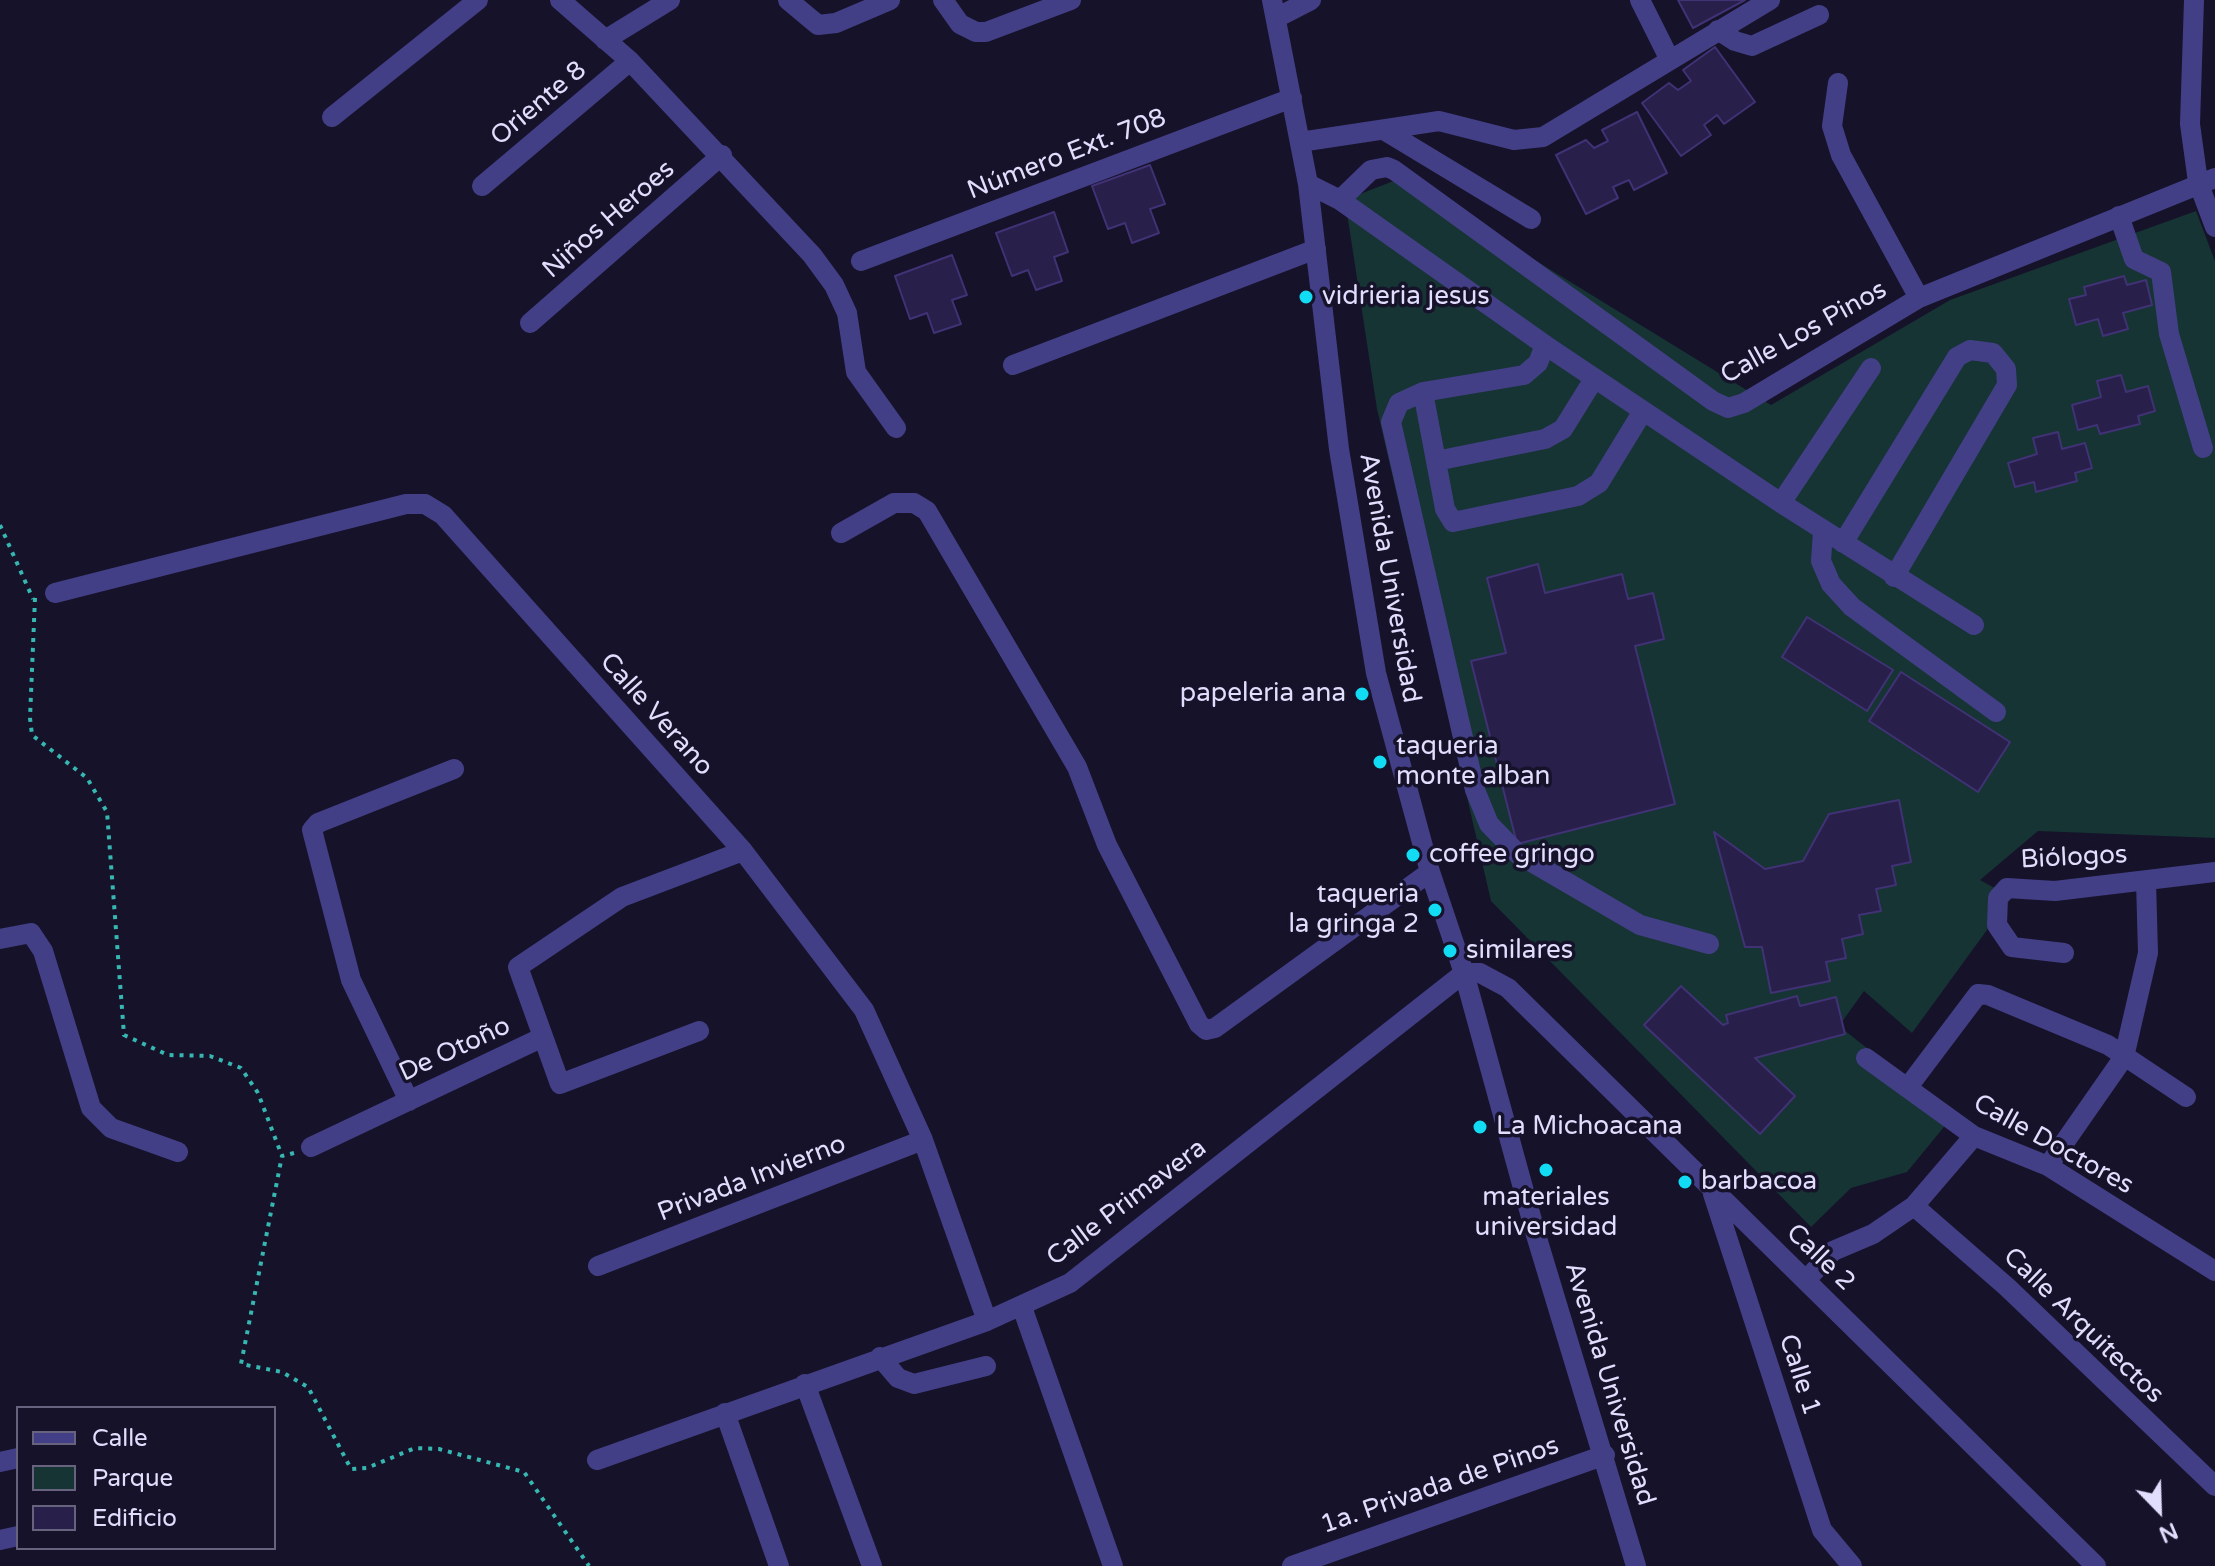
<!DOCTYPE html>
<html>
<head>
<meta charset="utf-8">
<style>
  body { margin:0 }
  #map { position:relative; width:2215px; height:1566px; overflow:hidden; background:#16122a; font-family:"Varela Round",sans-serif }
  canvas { display:block }
  .legend { position:absolute; left:16px; top:1406px; width:260px; height:144px; box-sizing:border-box; background:#16122a; border:2px solid #67637e; margin:0; padding:10px 14px; list-style:none; font-size:24px; color:#e1ddfd }
  .legend li { display:flex; align-items:center; gap:16px; height:40px }
  .legend b { width:40px; border:2px solid #67637e }
  .north { position:absolute; left:2119px; top:1470px; width:80px; height:80px; -webkit-text-stroke:6px #16122a; paint-order:stroke; rotate:157deg; font-size:22px; font-weight:700; line-height:32px; text-align:center; color:#e1ddfd }
  .north::after { content:''; display:block; margin:auto; width:28px; height:36px; background:#e1ddfd; clip-path:polygon(50% 0,100% 100%,50% 72%,0 100%) }
</style>
</head>
<body>
<div id="map">
<canvas width="2215" height="1566"></canvas>
<ul class="legend">
<li><b style="height:10px;background:#433f86"></b>Calle</li>
<li><b style="height:22px;background:#153433"></b>Parque</li>
<li><b style="height:22px;background:#281f4a"></b>Edificio</li>
</ul>
<div class="north">N</div>
</div>
<script>
const context = document.querySelector('canvas').getContext('2d');
context.lineJoin = 'round';
function paint(path, color) { context.fillStyle = color; context.fill(path, 'evenodd'); }
const shape = rows => new Path2D(rows.map(r => 'M' + r).join(''));
function trace(path, color, width, dash) { context.strokeStyle = color; context.lineWidth = width; context.lineCap = dash ? 'butt' : 'round'; context.setLineDash(dash || []); context.stroke(path); }
function drawText(font, color, halo, rows, align = 'center') {
  context.font = font + ' "Varela Round",sans-serif'; context.lineWidth = 7; context.setLineDash([]); context.textBaseline = 'middle'; context.strokeStyle = halo; context.fillStyle = color; for (const [text, x, y, turn = 0] of rows) {
    context.save(); context.translate(x, y); context.rotate((+turn || 0) * Math.PI / 180); context.textAlign = isNaN(turn) ? turn : align; if (halo) context.strokeText(text, 0, 0); context.fillText(text, 0, 0); context.restore();
  }
}
paint(shape([
  [1401,178,1771,405,1950,300,2196,211,2215,261,2215,838,2038,831,1980,880,2011,897,1912,1033,1864,991,1839,1026,1953,1116,1907,1172,1851,1188,1811,1227,1491,901,1377,409,1345,200]
]), '#153433');
const building = shape([
  [1678,0,1745,0,1693,28,1678,0],
  [1715,47,1755,102,1724,124,1717,115,1704,125,1711,135,1681,156,1642,103,1669,83,1678,90,1691,81,1683,70,1715,47],
  [1637,112,1667,173,1634,190,1629,180,1613,187,1618,198,1586,214,1556,155,1586,140,1594,148,1608,141,1602,130,1637,112],
  [1150,165,1165,204,1150,209,1159,233,1132,243,1125,223,1108,229,1092,186,1150,165],
  [1054,212,1068,252,1054,257,1062,281,1036,290,1028,270,1012,276,996,233,1054,212],
  [952,255,967,295,952,300,961,324,934,333,927,313,910,319,895,276,952,255],
  [2124,276,2127,285,2146,280,2152,305,2123,313,2128,329,2103,336,2098,319,2076,325,2069,299,2086,295,2084,287,2124,276],
  [2121,375,2126,392,2148,386,2155,411,2138,416,2140,424,2100,434,2097,425,2078,430,2072,405,2101,397,2097,381,2121,375],
  [2058,432,2062,449,2085,443,2092,468,2075,473,2077,481,2036,492,2034,482,2015,487,2008,463,2037,454,2033,438,2058,432],
  [1538,564,1545,593,1622,574,1628,599,1653,593,1664,639,1635,646,1675,804,1517,844,1471,661,1506,653,1487,578,1538,564],
  [1807,617,1893,670,1867,711,1782,657,1807,617],
  [1901,672,2010,742,1978,792,1869,721,1901,672],
  [1899,800,1911,862,1892,866,1896,885,1876,889,1881,911,1859,915,1863,934,1842,939,1846,958,1826,962,1830,981,1771,993,1762,947,1745,947,1714,832,1765,869,1803,861,1829,814,1899,800],
  [1681,986,1723,1025,1728,1023,1726,1015,1797,996,1800,1006,1836,997,1845,1034,1755,1058,1795,1096,1760,1134,1644,1025,1681,986]
]);
paint(building, '#281f4a');
trace(building, '#403275', 2);
trace(shape([
  [0,525,33,599],
  [35,598,30,718,32,735,87,778,107,812,124,1035,168,1055,210,1056,241,1068,258,1093,282,1156],
  [294,1153,282,1156,241,1364,282,1372,308,1387,351,1469,367,1468,415,1448,439,1449,524,1472,589,1566]
]), '#37b7b1', 4, [4, 6]);
trace(shape([
  [560,0,630,61,812,255,834,285,847,313,856,372,896,428],
  [788,0,818,25,836,23,890,0],
  [943,0,960,24,976,32,986,32,1071,0],
  [1272,0,1308,184,1339,449,1376,673,1430,872,1464,973,1536,1235,1636,1566],
  [1640,0,1670,60],
  [2194,0,2190,124,2198,182,2215,227],
  [1276,18,1311,0],
  [1718,30,1735,41,1752,46,1819,15],
  [605,40,670,0],
  [1838,83,1832,126,1841,155,1919,298],
  [332,117,478,0],
  [1387,132,1531,219],
  [1300,142,1439,121,1514,140,1543,137,1770,0],
  [1308,184,1340,200,1545,345,1781,503,1974,625],
  [482,186,630,61],
  [1340,200,1371,170,1387,167,1394,170,1713,401,1728,408,1744,403,1919,298,2215,178],
  [2119,216,2134,259,2161,272,2169,334,2203,448],
  [861,261,1292,98],
  [530,323,722,155],
  [1545,345,1538,363,1524,375,1423,392,1399,403,1391,422,1475,790,1489,824,1518,854,1640,925,1709,944],
  [1013,365,1316,249],
  [1423,392,1445,509,1453,522,1578,496,1599,483,1643,411],
  [1436,461,1545,439,1563,429,1594,379],
  [1781,503,1871,368],
  [1823,531,1821,561,1831,584,1852,607,1996,712],
  [841,533,894,503,914,503,927,511,1077,767,1107,845,1199,1024,1206,1030,1215,1028,1430,872],
  [1843,543,1957,357,1970,350,1993,353,2006,369,2007,385,1894,577],
  [55,593,406,504,425,504,443,515,743,851,864,1010,923,1140,987,1321],
  [0,939,31,933,43,951,91,1108,111,1128,178,1152],
  [2064,953,2012,947,1997,925,1998,898,2007,888,2055,891,2215,872],
  [699,1031,560,1084,518,967,622,897,743,851],
  [1866,1058,1974,1136,2048,1166,2215,1271],
  [1908,1087,1978,994,1988,995,2108,1045,2186,1097],
  [409,1101,351,980,312,830,318,823,454,769],
  [311,1147,541,1038],
  [2048,1166,2124,1057,2148,953,2146,881],
  [1713,1194,1822,1530,1852,1566],
  [1914,1206,2007,1287,2215,1486],
  [598,1266,923,1140],
  [1806,1280,1833,1251,1873,1234,1914,1206,1974,1136],
  [1022,1307,1113,1566],
  [880,1357,898,1378,914,1384,986,1366],
  [805,1384,872,1566],
  [725,1413,779,1566],
  [597,1460,987,1321,1070,1283,1464,973,1480,973,1508,988,2096,1566],
  [0,1462,18,1458],
  [0,1540,18,1536],
  [1292,1566,1605,1455]
]), '#433f86', 20);
for (const [x, y, r, color] of [
  [1306,297,8,"#12dbf4"],
  [1362,694,8,"#12dbf4"],
  [1380,762,8,"#12dbf4"],
  [1413,855,8,"#12dbf4"],
  [1435,910,8,"#12dbf4"],
  [1450,951,8,"#12dbf4"],
  [1480,1127,8,"#12dbf4"],
  [1546,1170,8,"#12dbf4"],
  [1685,1182,8,"#12dbf4"]
]) { const dot = new Path2D(); dot.arc(x, y, r, 0, 2 * Math.PI); context.fillStyle = color; context.fill(dot); trace(dot, '#16122a', 3); }
drawText('26px', '#e1ddfd', '#16122a', [
  ["Oriente 8",539,104,-40],
  ["Número Ext. 708",1067,155,-21],
  ["Niños Heroes",609,220,-41],
  ["Calle Los Pinos",1804,333,-29],
  ["Avenida Universidad",1389,578,80],
  ["Calle Verano",656,715,48],
  ["Biólogos",2074,858,-3],
  ["De Otoño",455,1050,-25],
  ["Calle Doctores",2053,1145,29],
  ["Privada Invierno",752,1179,-21],
  ["Calle Primavera",1127,1203,-37],
  ["Calle 2",1820,1258,44],
  ["Calle Arquitectos",2083,1326,44],
  ["Calle 1",1799,1375,72],
  ["Avenida Universidad",1609,1384,73],
  ["1a. Privada de Pinos",1440,1486,-19]
]);
drawText('26px', '#e1ddfd', '#16122a', [
  ["vidrieria jesus",1322,297],
  ["papeleria ana",1346,694,"right"],
  ["taqueria",1396,747],
  ["monte alban",1396,777],
  ["coffee gringo",1429,855],
  ["taqueria",1419,895,"right"],
  ["la gringa 2",1419,925,"right"],
  ["similares",1466,951],
  ["La Michoacana",1496,1127],
  ["barbacoa",1701,1182],
  ["materiales",1546,1198,"center"],
  ["universidad",1546,1228,"center"]
], 'left');
</script>
</body>
</html>
